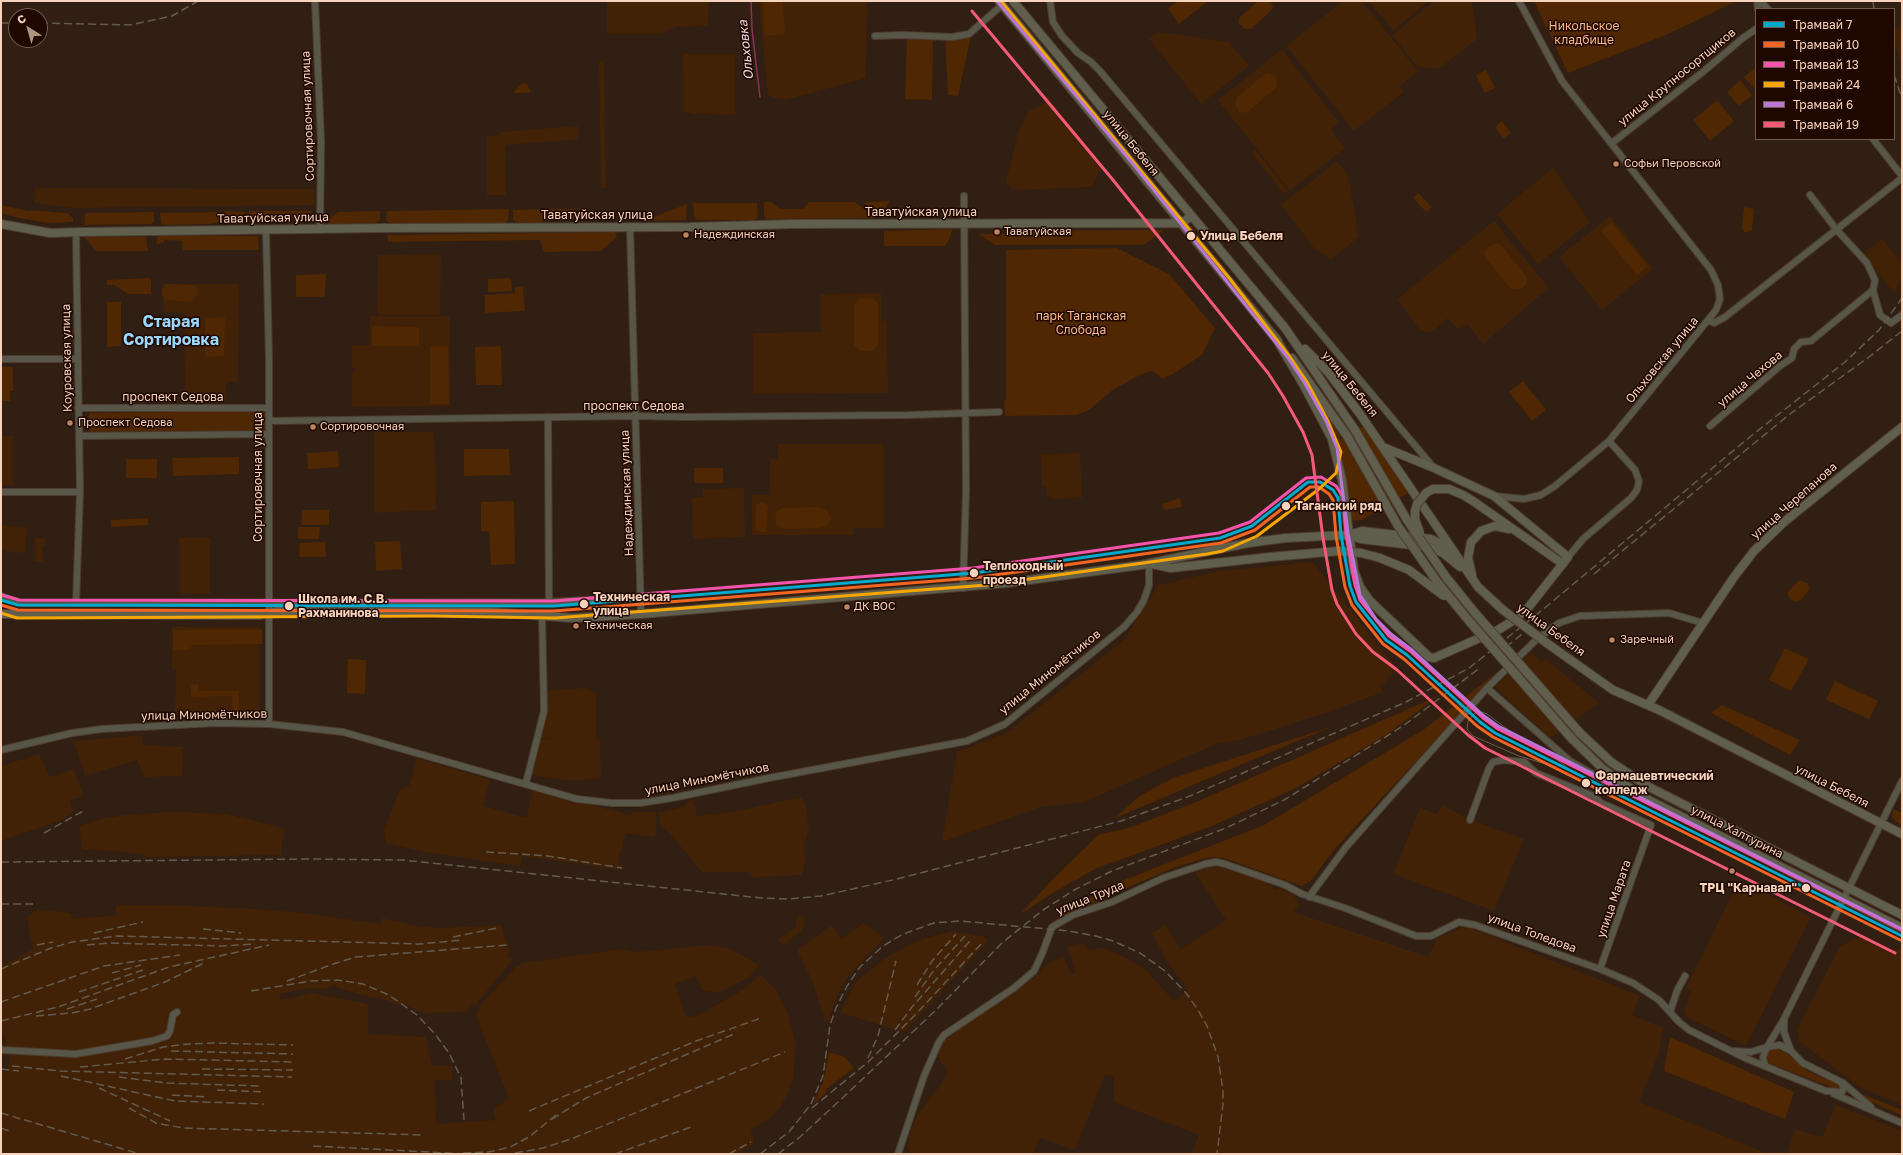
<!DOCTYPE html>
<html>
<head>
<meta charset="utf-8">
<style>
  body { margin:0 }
  #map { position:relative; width:1903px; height:1155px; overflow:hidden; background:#301f12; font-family:"Golos Text",sans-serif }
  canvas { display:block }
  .frame { position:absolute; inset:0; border:2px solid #f6d3bc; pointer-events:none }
  .legend { position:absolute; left:1755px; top:8px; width:140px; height:132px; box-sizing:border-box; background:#1f0800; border:1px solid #75594b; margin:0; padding:5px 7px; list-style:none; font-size:12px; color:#f6d3bc }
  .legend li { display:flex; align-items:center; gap:8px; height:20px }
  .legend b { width:20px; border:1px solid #75594b }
  .north { position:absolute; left:8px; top:8px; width:40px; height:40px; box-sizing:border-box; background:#1f0800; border:1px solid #75594b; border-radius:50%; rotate:323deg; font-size:11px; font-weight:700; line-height:16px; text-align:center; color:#f6d3bc }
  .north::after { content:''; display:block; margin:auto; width:14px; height:18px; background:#b19480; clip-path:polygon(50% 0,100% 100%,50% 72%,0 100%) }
</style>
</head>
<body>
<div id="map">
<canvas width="1903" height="1155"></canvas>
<div class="frame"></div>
<ul class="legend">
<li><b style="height:5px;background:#00a9ce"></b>Трамвай 7</li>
<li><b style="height:5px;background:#f26522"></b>Трамвай 10</li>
<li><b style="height:5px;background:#f653ac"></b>Трамвай 13</li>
<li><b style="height:5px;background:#f7a600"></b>Трамвай 24</li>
<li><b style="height:5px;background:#ba77d6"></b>Трамвай 6</li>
<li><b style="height:5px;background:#f75a77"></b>Трамвай 19</li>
</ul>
<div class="north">С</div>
</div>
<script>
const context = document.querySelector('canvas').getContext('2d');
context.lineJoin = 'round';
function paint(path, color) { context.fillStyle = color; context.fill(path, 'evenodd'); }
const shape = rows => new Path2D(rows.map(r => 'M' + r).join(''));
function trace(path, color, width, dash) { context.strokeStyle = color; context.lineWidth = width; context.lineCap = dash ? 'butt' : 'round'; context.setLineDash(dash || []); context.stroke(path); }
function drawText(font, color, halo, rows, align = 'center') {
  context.font = font + ' "Golos Text",sans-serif'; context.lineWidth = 3; context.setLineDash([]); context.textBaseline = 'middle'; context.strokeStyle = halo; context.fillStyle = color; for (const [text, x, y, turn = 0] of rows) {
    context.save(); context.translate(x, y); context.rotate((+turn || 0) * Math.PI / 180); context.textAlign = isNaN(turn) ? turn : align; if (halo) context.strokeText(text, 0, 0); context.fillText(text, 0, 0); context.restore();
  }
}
paint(shape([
  [607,1,709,1,708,26,676,27,661,34,607,34],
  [759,1,867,1,866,78,786,100,768,96],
  [1343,1,1362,1,1418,71,1400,86,1404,92,1354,131,1286,46],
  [1369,1,1429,1,1393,31],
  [1434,1,1472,1,1477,39,1439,69,1417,66,1392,35],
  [1902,27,1902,66,1894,41,1894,28],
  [1159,32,1229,42,1249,66,1201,104,1149,39],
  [1282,49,1339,123,1331,130,1345,148,1290,191,1218,100],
  [682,54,735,54,735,115,694,114,683,111],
  [599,61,604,61,606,188,601,188],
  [1046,95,1102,166,1092,187,1013,190,1006,182,1018,132,1029,111,1043,104],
  [578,126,579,139,505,145,506,195,487,195,487,136,499,135,500,132],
  [1255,149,1288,191,1284,194,1251,152],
  [1337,161,1348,175,1359,237,1331,259,1314,248,1281,205],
  [1553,168,1590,222,1538,264,1497,214],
  [35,188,315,189,315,205,75,208,34,203],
  [1610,216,1653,269,1602,310,1559,257],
  [1494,221,1549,288,1483,344,1467,324,1458,330,1448,318,1430,333,1420,330,1397,299],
  [1882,239,1902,263,1902,278,1894,293,1863,254],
  [441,254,440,315,377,315,378,255],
  [163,284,239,284,238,382,226,382,226,400,185,399,184,313,163,312],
  [881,293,881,320,887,321,888,393,753,394,753,333,821,332,821,294],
  [370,316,450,316,450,406,352,407,352,372,355,372,355,367,352,367,352,345,370,345],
  [374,432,434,432,436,510,374,513],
  [1,436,13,436,13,485,1,485],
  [778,444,883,444,883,528,853,528,853,535,752,535,752,495,770,495,770,459,778,459],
  [1080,453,1082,498,1053,499,1047,496,1047,487,1042,486,1041,454],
  [744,488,745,537,693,539,692,498,703,497,703,489],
  [2,525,27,527,25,553,11,552,1,549],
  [35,538,45,538,46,545,42,546,43,562,34,561,34,558,35,558,35,549,33,548,33,546,35,545],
  [179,538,210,538,210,594,179,594],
  [1313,562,1398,671,1389,677,1386,684,1380,686,1383,692,1329,712,1240,740,1216,744,1082,803,1044,806,942,842,957,752,1008,732,1125,639,1158,585,1219,571],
  [172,627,259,627,259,716,175,715,176,669,172,669],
  [1531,652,1542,662,1546,659,1599,703,1550,738,1495,687],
  [585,688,596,692,596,740,600,740,601,778,574,781,536,776,532,772,541,739,560,739,541,738,547,691],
  [143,735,142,745,183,747,182,776,144,777,137,760,85,776,75,745,76,741],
  [39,754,50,777,74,769,84,796,70,800,73,813,62,820,1,841,1,766],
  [417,758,490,780,483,806,527,818,532,790,631,815,634,812,656,812,656,834,653,837,626,833,626,837,624,837,622,851,620,851,618,865,625,866,624,870,522,856,520,866,425,852,386,843,384,830,399,791,410,785],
  [802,797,806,807,809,829,805,844,806,859,802,875,754,877,749,872,702,872,671,835,661,826,658,813,684,807,689,801,693,800,697,816,732,812],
  [1442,805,1470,820,1524,839,1494,911,1393,874,1420,808,1437,814],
  [173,812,226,814,284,828,281,855,149,857,141,854,114,851,82,850,79,826,101,819,124,815],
  [1223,867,1266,882,1276,890,1282,888,1293,894,1300,905,1293,912,1429,957,1436,939,1465,926,1640,996,1632,1015,1663,1028,1659,1053,1639,1102,1769,1154,1191,1154,1199,1135,1114,1102,1114,1076,1105,1075,1075,1150,1040,1138,1033,1154,910,1154,908,1149,909,1135,918,1114,941,1084,948,1072,937,1055,944,1041,957,1030,1037,975,1051,962,1063,956,1071,974,1076,972,1067,946,1084,943,1088,950,1104,948,1125,957,1144,968,1174,1001,1186,993,1188,990,1166,960,1152,933,1166,925,1180,950,1226,920,1196,874,1197,868],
  [1739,880,1811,917,1746,1046,1687,1017,1684,1010,1691,991,1686,988],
  [116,905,166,905,255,909,305,913,380,924,382,918,423,927,443,928,502,925,505,939,509,944,508,958,511,958,511,962,476,1004,473,1004,465,1012,421,1013,421,1010,416,1011,403,1002,400,1005,380,998,361,995,336,987,335,985,324,989,310,988,279,994,281,1000,312,993,368,1004,368,1034,426,1037,432,1066,452,1066,452,1080,436,1080,434,1083,436,1121,440,1124,496,1120,493,1110,509,1098,477,1018,477,1013,481,1004,517,966,522,963,624,949,637,952,709,945,731,949,759,965,757,968,749,977,719,993,702,990,696,976,675,984,686,1017,691,1017,711,1010,710,1008,738,993,761,975,776,990,789,1016,795,1042,794,1076,788,1093,780,1108,768,1120,751,1130,754,1141,752,1145,735,1154,1,1154,1,1071,7,1072,10,1057,1,1026,1,967,33,949,27,917,38,909,71,913,72,918,116,916],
  [797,916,804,917,803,930,783,945,778,940,796,927],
  [863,923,884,938,849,976,837,996,828,1022,825,1021,813,983,797,950,832,925,842,939],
  [949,932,957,932,977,936,984,936,988,941,904,1032,841,1013,845,1002,847,1002,849,994,859,979,884,959,917,941],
  [1863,935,1894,950,1902,948,1902,1105,1861,1088,1799,1041,1797,1029,1840,946],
  [1836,1105,1902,1131,1902,1154,1787,1154,1795,1129,1822,1137]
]), '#412207');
paint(shape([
  [769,1,783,1,785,34,765,36,762,2],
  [1178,1,1208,1,1179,24,1168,9],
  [1258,1,1270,1,1273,6,1272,10,1251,29,1245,29,1239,24,1239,18],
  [1534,1,1737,1,1666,35,1568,73],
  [971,36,958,96,948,95,945,37],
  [907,37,933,37,932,100,905,99],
  [1756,67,1756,91,1744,77],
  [1486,70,1495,88,1485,93,1476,75],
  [1269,73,1276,77,1277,87,1247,112,1242,113,1238,111,1235,104,1237,97,1264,75],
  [1740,80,1752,95,1739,106,1727,92],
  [526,83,531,91,530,93,513,93,521,84],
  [1717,100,1734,121,1710,141,1693,120],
  [1502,121,1511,133,1504,139,1495,127],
  [1418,193,1432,207,1426,212,1413,198],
  [890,201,881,215,864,202],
  [764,202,771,202,780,209,803,209,809,202,855,202,875,218,766,219,764,216],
  [693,203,757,203,758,217,754,220,697,220,694,216],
  [687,204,686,220,643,221],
  [1,205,28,211,30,210,67,213,73,218,73,222,48,223,19,218,1,213],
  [1744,207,1754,209,1752,230,1747,232,1744,232,1742,228],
  [579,208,608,217,579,216],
  [509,209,508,220,505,223,389,223,386,220,387,211],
  [545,209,553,219,538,223,516,222,513,220,513,210],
  [549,209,576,209,576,217,555,217],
  [224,211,244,212,244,219,223,219],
  [249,211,312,211,312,218,248,218],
  [380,211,380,220,376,223,328,224,328,220,338,212],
  [154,212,154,222,151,224,84,225,85,213],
  [221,212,221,222,208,224,163,225,161,223,160,213],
  [1611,222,1648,266,1637,275,1601,231],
  [952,229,951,236,945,246,884,246,884,231],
  [1164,230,1144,245,995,245,978,234,1013,234,1014,231],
  [615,232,617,237,601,251,544,252,540,240,388,242,387,235],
  [160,235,258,236,259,250,183,250,182,241,165,240,163,243,157,244,156,238],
  [84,237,146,237,148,251,96,251],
  [1496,243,1501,245,1526,276,1527,283,1521,289,1511,289,1485,257,1484,252,1487,248],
  [1117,248,1169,274,1215,328,1202,355,1173,374,1162,379,1153,371,1144,373,1114,389,1089,410,1077,415,1005,416,1004,401,1006,400,1006,250],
  [326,274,325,297,296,297,296,275],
  [151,278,151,294,128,294,114,285,107,285,107,280],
  [511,278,512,291,488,292,488,279],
  [166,284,195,285,198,290,197,296,191,302,166,300,162,295,162,289],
  [515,287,523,287,525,311,485,313,485,295,515,293],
  [861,298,871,298,877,301,878,304,878,345,874,350,870,351,860,351,854,345,854,304],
  [107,302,121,302,121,346,107,347],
  [225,317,224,356,205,357,205,318],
  [376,326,417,327,419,329,419,344,416,346,374,346,372,345,372,328],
  [430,346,448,346,449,404,430,404],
  [501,346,502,385,476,385,475,347],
  [1,367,13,367,13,391,10,391,10,401,1,401],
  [1523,381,1546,410,1532,421,1509,392],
  [1307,384,1331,420,1341,437,1340,439,1343,439,1364,425,1408,493,1362,520,1351,521,1346,478,1339,451,1335,437],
  [266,411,266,430,89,432,89,413],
  [464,449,509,449,510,475,464,476],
  [338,451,339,467,308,469,307,453],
  [239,457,239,474,173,476,172,458],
  [126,459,157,459,157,478,126,478],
  [694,468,723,468,723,483,694,483],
  [1180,498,1182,507,1164,510,1162,504],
  [514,501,515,564,491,565,489,531,481,531,481,502],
  [759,503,764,503,768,506,767,531,763,533,755,530,756,505],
  [819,507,826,509,830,515,831,519,827,526,819,528,784,529,778,526,775,522,776,513,782,508],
  [302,510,329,510,329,525,301,525],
  [148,518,148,525,111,527,111,520],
  [298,527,320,527,319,539,298,539],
  [400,541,402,569,376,571,375,542],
  [325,542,326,557,299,557,300,543],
  [1799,580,1807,583,1810,589,1801,600,1796,602,1790,599,1787,593],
  [262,629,262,644,193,645,189,649,173,651,173,630],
  [1785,648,1809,659,1791,691,1769,680],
  [348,659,366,660,365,694,347,693],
  [1500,670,1333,851,1311,881,1302,886,1224,858,1209,857,1173,868,1052,921,1104,888,1264,825,1423,730],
  [1835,681,1878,701,1869,719,1826,700],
  [199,684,199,691,239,691,239,714,233,714,232,696,191,697,191,685],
  [1438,696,1388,734,1294,789,1212,826,1095,869,1046,897,1023,913,1022,912,1054,878,1098,835,1129,828,1196,802],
  [1722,705,1800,740,1790,755,1711,713],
  [1333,726,1167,796,1113,819,1141,795,1173,778],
  [1894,809,1902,813,1902,825,1896,822,1892,816],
  [1670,1037,1794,1092,1785,1119,1664,1071],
  [1774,1047,1783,1051,1809,1072,1838,1084,1839,1088,1836,1089,1769,1063,1767,1055],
  [829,1052,845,1057,854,1068,825,1090,827,1092,813,1104,823,1083],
  [1859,1093,1902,1110,1901,1115,1867,1100]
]), '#4f2702');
trace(shape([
  [751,1,752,29,760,97]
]), '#883257', 1.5);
const minor = shape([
  [315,1,321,141,320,230],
  [1050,1,1053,22,1062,36,1078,53,1091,62,1100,71,1434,468],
  [1757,1,1758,9],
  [1760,1,1768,9],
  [875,36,903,35,952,37,969,34,1002,5],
  [1873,139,1902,176],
  [1612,143,1704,71,1743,38,1756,29],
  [1810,195,1836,229,1867,263,1875,280,1873,290,1880,315,1891,323,1902,315],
  [630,227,641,614],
  [266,230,269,359,269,724],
  [76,232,80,492,76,603],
  [1708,320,1714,323,1725,317,1902,178],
  [1,359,78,359],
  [78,408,268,408],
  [548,417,549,602],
  [269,421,635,416,685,417,908,415,999,412],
  [1710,426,1780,366,1792,358,1794,349,1801,342,1811,341,1873,290],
  [79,436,269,434],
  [1,492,80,492],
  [1495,496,1524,499,1541,495,1555,486,1609,441,1708,320,1716,310,1720,299,1718,285,1711,270,1562,81,1519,1],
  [1568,557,1583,539,1631,498,1637,490,1639,481,1635,470,1609,441],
  [963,588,966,491,964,196],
  [1,596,21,603,84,603,549,602,641,597],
  [1487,688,1570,761,1609,783,1632,792],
  [1,750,72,733,102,729,215,723,269,724,343,732,577,799,612,803,640,803,672,798,769,778,967,741,1005,724,1124,627,1137,612,1144,600,1149,585,1149,563],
  [526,783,544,711,542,615],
  [1470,820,1489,768,1493,762,1503,760,1524,762,1536,773,1593,796,1601,803,1651,825,1600,969],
  [1309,897,1346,847,1487,688,1537,639,1559,623,1580,616,1669,613,1703,623],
  [1670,1012,1677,991,1685,976],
  [1,1049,2,1050,76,1054,152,1041,167,1036,170,1031,173,1015,177,1012],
  [1734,1051,1751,1052,1767,1047,1784,1019,1902,781],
  [1765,1066,1763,1057,1767,1047,1780,1045,1791,1051],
  [1843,1083,1871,1107],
  [1834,1094,1902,1123],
  [898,1154,924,1076,939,1042,944,1035,1014,988,1034,971,1042,954,1052,927,1073,915,1112,902,1163,878,1205,864,1216,862,1225,864,1285,885,1302,894,1345,908,1416,936,1431,936,1459,922,1475,925,1600,969,1633,983,1659,1000,1679,1022,1689,1030,1745,1058,1826,1091,1842,1092,1844,1088,1841,1082,1803,1063,1791,1051,1784,1032,1784,1019]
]);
const major = shape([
  [999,1,1278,341],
  [1013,1,1285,328,1355,430],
  [1,224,50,233,82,232,382,228,690,227,792,224,1182,223,1191,216],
  [1275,337,1303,384,1332,439,1342,480,1354,571,1360,587,1370,601,1429,657,1434,658,1498,630,1514,620,1528,608,1568,557,1494,496,1434,468,1383,447],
  [1305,349,1328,372,1360,414,1478,587,1503,610],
  [1292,358,1347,436],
  [1473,501,1563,564],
  [1348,535,1361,539,1429,547,1443,553,1460,567],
  [1152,564,1171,568,1270,557],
  [1472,575,1468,558,1471,542,1476,537,1481,531,1495,526,1509,529],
  [1,614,169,615,259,615,278,611,491,612,573,618,641,614,1007,583,1141,565,1248,543,1285,538,1348,535,1362,531,1431,539,1446,546,1456,555],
  [1548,644,1613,690,1659,710,1902,834],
  [1648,705,1734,577,1754,551,1784,522,1902,427],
  [1580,733,1611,762,1649,787,1902,915],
  [1572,739,1603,769,1643,797,1902,928]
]);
trace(minor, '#4d3d30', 8);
trace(major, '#4d3d30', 10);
trace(minor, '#575648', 6);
trace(major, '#605e4c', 8);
trace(shape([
  [1556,767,1519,756,1473,736,1467,729,1468,721,1475,713,1482,712,1487,714,1514,734,1547,752,1569,769]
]), '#645b4f', 1);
trace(shape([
  [1873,1,1874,9],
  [1,23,16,23],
  [40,23,130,25,172,16,198,1],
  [1894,75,1902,98],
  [1594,574,1790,414,1869,357,1902,331],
  [1506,647,1532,626],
  [44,833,85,810],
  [486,852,548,856,622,868],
  [1,862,310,859,403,860,761,898,789,899,821,896,897,879,1121,821,1190,796,1406,702,1469,668,1541,611,1751,436,1845,362,1879,330,1902,298],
  [1,904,37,904],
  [203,929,241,933],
  [94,933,143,922],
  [453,937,497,928],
  [37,945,53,942],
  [87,945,110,943,221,946,255,944],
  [1,969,51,948,72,942,117,936,420,944,463,940],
  [112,973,141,965],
  [287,981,336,963,356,957,507,945],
  [917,985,932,961,956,934],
  [251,991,310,981,338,980,363,984,389,995,417,1015,435,1034,449,1053,461,1078,464,1120],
  [79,992,143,970],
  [915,997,934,970,965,936],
  [1,1002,104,966,180,955],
  [67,1009,97,999],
  [36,1016,72,1013,90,1009,165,982,206,962],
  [1,1021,58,1007,169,967,269,945],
  [895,1030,912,1007,970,941],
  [171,1051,293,1054],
  [868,1058,878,1036,896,961],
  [125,1059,163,1047,188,1044,213,1043,293,1045],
  [12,1066,61,1071,292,1077],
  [80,1067,165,1059,293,1062],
  [1,1069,19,1071],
  [202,1069,293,1070],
  [61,1076,175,1101,264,1104],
  [119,1077,167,1083,259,1086],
  [99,1088,170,1121],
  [217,1090,265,1092],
  [172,1095,208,1097],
  [129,1108,156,1123,183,1128,424,1135],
  [812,1108,868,1062,916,1014,982,943],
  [529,1111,696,1041,761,1018],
  [1,1113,140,1154],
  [552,1119,586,1098,734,1034],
  [1,1128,9,1131],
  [313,1146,467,1154],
  [463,1153,489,1152,510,1147,529,1137,556,1115],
  [515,1153,543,1148,571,1139,785,1052],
  [615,1154,694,1126],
  [729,1154,751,1142],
  [760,1154,789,1132,811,1104,823,1076,830,1025,836,1008,847,986,860,967,883,946,903,934,934,923,960,921,1069,931,1096,936,1113,941,1140,953,1165,971,1186,993,1198,1010,1207,1026,1218,1057,1223,1091,1223,1104,1217,1154],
  [778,1154,800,1137,837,1103,935,1011,1002,943,1043,910,1076,889,1112,871,1226,828,1284,800,1403,726,1481,667]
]), '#645b4f', 1.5, [8, 4]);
const majorBridge = shape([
  [1355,430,1407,520,1446,577,1476,614,1580,733],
  [1347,436,1398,526,1438,583,1469,621,1572,739],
  [1420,533,1415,519,1415,511,1417,504,1426,493,1433,489,1449,489,1463,495,1473,501],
  [1270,557,1339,551,1361,553,1380,558,1409,570,1444,596],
  [1503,610,1548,644]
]);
trace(majorBridge, '#4d3d30', 10, []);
trace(majorBridge, '#605e4c', 8);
trace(shape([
  [1,600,18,605,554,606,974,573,1220,538,1252,526,1308,482,1320,482,1333,490,1338,498,1341,535,1350,586,1356,602,1386,640,1407,655,1480,722,1495,733,1902,936]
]), '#00a9ce', 3);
trace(shape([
  [1,605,18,610,554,611,974,578,1221,543,1255,530,1310,487,1319,487,1329,494,1333,500,1336,536,1345,587,1352,605,1383,644,1404,659,1477,726,1493,737,1900,940]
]), '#f26522', 3);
trace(shape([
  [2,595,19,600,554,601,973,568,1219,533,1250,522,1306,478,1321,477,1336,486,1343,497,1346,534,1355,585,1360,600,1389,636,1410,651,1483,718,1498,729,1902,930]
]), '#f653ac', 3);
trace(shape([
  [1,613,17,618,432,616,555,618,987,585,1207,554,1223,551,1257,536,1319,489,1336,473,1341,452,1328,421,1307,382,1290,357,1230,279,1001,1]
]), '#f7a600', 3);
trace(shape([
  [997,1,1133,164,1288,358,1304,382,1326,421,1337,448,1348,533,1360,595,1376,619,1391,634,1412,650,1484,716,1498,726,1902,929]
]), '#ba77d6', 3);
trace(shape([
  [972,11,1113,180,1268,373,1283,396,1303,432,1312,455,1323,538,1332,590,1337,604,1356,634,1373,652,1396,669,1468,735,1485,748,1895,953]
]), '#f75a77', 3);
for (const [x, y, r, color] of [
  [1616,164,3.5,"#bb8660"],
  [997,232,3.5,"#bb8660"],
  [686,235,3.5,"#bb8660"],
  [1191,236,5,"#f6d3bc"],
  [70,423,3.5,"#bb8660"],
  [313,427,3.5,"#bb8660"],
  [1286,506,5,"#f6d3bc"],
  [974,573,5,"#f6d3bc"],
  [584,604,5,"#f6d3bc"],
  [289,606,5,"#f6d3bc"],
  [847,607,3.5,"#bb8660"],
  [576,626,3.5,"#bb8660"],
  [1612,640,3.5,"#bb8660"],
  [1586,783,5,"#f6d3bc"],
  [1732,871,3.5,"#bb8660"],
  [1806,888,5,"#f6d3bc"]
]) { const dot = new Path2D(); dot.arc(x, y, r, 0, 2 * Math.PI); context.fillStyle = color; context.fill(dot); trace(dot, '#1f0800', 1.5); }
drawText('11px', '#f6d3bc', '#1f0800', [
  ["Софьи Перовской",1624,164],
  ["Таватуйская",1004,232],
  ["Надеждинская",694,235],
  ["Проспект Седова",78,423],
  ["Сортировочная",320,427],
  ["ДК ВОС",854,607],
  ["Техническая",584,626],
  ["Заречный",1620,640]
], 'left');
drawText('12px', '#f9b789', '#1f0800', [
  ["Никольское",1584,26],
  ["кладбище",1584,40],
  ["парк Таганская",1081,316],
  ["Слобода",1081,330]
]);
drawText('12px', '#f6d3bc', '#1f0800', [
  ["улица Крупносортщиков",1677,77,-39],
  ["Сортировочная улица",308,116,-92],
  ["улица Бебеля",1131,143,51],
  ["Таватуйская улица",921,212],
  ["Таватуйская улица",597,215],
  ["Таватуйская улица",273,218,-1],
  ["Коуровская улица",67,358,-91],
  ["Ольховская улица",1662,360,-51],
  ["улица Чехова",1750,379,-40],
  ["улица Бебеля",1350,384,51],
  ["проспект Седова",173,397],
  ["проспект Седова",634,406],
  ["Сортировочная улица",258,477,-90],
  ["Надеждинская улица",627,493,-92],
  ["улица Черепанова",1794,501,-41],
  ["улица Бебеля",1551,630,36],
  ["улица Миномётчиков",1050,672,-39],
  ["улица Миномётчиков",204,715,-1],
  ["улица Миномётчиков",707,779,-11],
  ["улица Бебеля",1832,786,27],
  ["улица Халтурина",1737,832,27],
  ["улица Труда",1090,898,-22],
  ["улица Марата",1614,899,-71],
  ["улица Толедова",1532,933,20]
]);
drawText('bold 12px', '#f6d3bc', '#1f0800', [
  ["Улица Бебеля",1200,236],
  ["Таганский ряд",1295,506],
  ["Теплоходный",983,566],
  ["проезд",983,580],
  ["Техническая",593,597],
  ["улица",593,611],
  ["Школа им. С.В.",298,599],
  ["Рахманинова",298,613],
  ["Фармацевтический",1595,776],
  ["колледж",1595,790],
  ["ТРЦ \"Карнавал\"",1797,888,"right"]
], 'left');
drawText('italic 13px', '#f0d4dd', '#1f0800', [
  ["Ольховка",746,50,-96]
]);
drawText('bold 16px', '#9cd8fd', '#1f0800', [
  ["Старая",171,322],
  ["Сортировка",171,340]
]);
</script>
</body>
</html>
